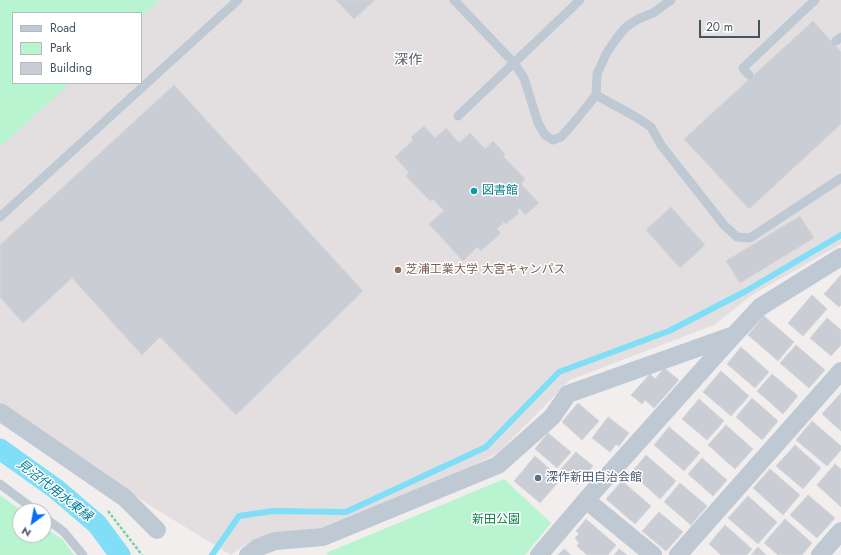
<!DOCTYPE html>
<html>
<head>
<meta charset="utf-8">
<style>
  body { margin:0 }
  #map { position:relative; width:841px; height:555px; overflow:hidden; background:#f2eeee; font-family:Jost,sans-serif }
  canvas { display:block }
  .legend { position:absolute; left:12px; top:12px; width:130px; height:72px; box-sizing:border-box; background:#fff; border:1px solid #b5babf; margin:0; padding:5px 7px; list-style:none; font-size:12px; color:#45525f }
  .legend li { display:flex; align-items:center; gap:8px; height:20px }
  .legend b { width:20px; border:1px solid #b5babf }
  .north { position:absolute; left:12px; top:503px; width:40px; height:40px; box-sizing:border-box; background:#fff; border:1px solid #b5babf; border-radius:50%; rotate:212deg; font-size:11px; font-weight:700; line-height:16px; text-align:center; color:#45525f }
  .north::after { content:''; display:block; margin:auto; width:14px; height:18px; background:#046ef6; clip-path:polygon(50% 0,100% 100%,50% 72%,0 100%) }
  .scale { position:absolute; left:699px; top:20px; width:61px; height:18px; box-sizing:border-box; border:2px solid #45525f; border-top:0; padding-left:5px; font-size:12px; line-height:14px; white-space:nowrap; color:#45525f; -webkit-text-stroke:3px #fff; paint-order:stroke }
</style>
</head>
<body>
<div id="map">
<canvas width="841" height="555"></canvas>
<ul class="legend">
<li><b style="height:5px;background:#bec9d3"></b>Road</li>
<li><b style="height:11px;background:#b8f4cf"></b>Park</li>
<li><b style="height:11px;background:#caced4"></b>Building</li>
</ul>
<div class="north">N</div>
<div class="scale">20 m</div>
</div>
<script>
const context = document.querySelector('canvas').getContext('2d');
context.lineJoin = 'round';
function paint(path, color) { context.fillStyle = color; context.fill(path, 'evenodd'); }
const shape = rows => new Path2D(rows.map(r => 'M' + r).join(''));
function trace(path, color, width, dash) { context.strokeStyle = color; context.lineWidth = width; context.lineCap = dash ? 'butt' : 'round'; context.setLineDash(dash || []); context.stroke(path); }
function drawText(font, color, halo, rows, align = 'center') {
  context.font = font + ' Jost,"Noto Sans JP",sans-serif'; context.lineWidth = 3; context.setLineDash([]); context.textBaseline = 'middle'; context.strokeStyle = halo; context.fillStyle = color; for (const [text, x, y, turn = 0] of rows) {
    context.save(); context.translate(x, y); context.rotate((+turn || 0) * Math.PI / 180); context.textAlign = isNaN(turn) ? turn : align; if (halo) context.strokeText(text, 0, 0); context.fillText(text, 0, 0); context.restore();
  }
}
paint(shape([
  [0,0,841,0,841,244,752,295,714,325,570,380,498,453,461,472,321,530,272,534,252,540,231,555,149,505,0,402],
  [13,13,141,13,141,83,13,83]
]), '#e3dfe0');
paint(shape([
  [0,0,159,0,141,17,141,13,13,13,13,83,70,83,0,147],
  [504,479,551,523,525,555,328,555,326,553],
  [0,495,22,511,20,511,20,535,44,535,44,527,63,540,74,555,0,555]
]), '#b8f4cf');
trace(shape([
  [212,555,239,516,273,511,346,512,486,447,559,372,669,331,746,291,841,235]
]), '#80def6', 6);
trace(shape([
  [0,449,56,489,97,524,120,555]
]), '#80def6', 21);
const building = shape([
  [336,0,375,0,354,19,336,0],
  [813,21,841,52,841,124,749,209,684,139,813,21],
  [174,85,363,291,236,415,160,337,142,355,72,278,23,323,0,297,0,245,174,85],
  [424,126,435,138,446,128,459,143,470,133,485,149,493,141,505,154,503,156,525,179,521,184,539,203,525,215,519,208,517,211,519,213,506,224,504,222,497,229,501,233,481,251,477,247,463,261,429,224,444,211,433,199,430,201,406,176,409,173,395,157,413,140,411,137,424,126],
  [671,207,705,245,680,268,646,230,671,207],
  [800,216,814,238,740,283,726,261,800,216],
  [841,275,841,305,839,307,824,294,841,275],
  [812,295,827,309,803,336,788,323,812,295],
  [764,316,794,342,778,361,748,335,764,316],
  [827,318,841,330,841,345,831,356,810,338,827,318],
  [796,345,825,370,809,388,780,363,796,345],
  [741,347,769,372,755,388,727,364,741,347],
  [664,368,679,380,654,408,645,400,642,404,631,395,650,374,655,379,664,368],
  [721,371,749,396,731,416,703,392,721,371],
  [772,374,798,396,783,414,757,391,772,374],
  [841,393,841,431,822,414,841,393],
  [752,398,778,421,762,440,736,417,752,398],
  [699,399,724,421,707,440,682,419,699,399],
  [578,403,599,421,582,440,562,422,578,403],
  [608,417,629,433,619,446,616,444,610,452,592,438,608,417],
  [812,421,841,446,841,450,827,466,796,440,812,421],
  [726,425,753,449,735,469,708,445,726,425],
  [669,427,700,453,684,471,654,445,669,427],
  [548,433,571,452,557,468,535,449,548,433],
  [795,445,821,468,803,489,776,466,795,445],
  [576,452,593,466,577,485,560,470,576,452],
  [646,455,676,481,660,499,631,473,646,455],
  [535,456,561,479,540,503,514,481,535,456],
  [702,458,727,480,713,496,688,474,702,458],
  [835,464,841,469,841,507,817,485,835,464],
  [770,469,800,495,783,515,753,488,770,469],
  [622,481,651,506,635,524,606,499,622,481],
  [680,483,707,506,691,525,664,502,680,483],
  [808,495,835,518,817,538,790,515,808,495],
  [748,496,777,522,758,544,728,518,748,496],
  [659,512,683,532,666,551,642,531,659,512],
  [586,519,616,545,608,555,587,555,577,546,579,543,575,538,579,534,576,531,586,519],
  [785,519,812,543,802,555,778,555,764,543,785,519],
  [725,525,752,549,747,555,721,555,709,544,725,525],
  [758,547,766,555,751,555,758,547],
  [564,549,571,555,558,555,564,549],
  [619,549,627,555,614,555,619,549]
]);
paint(building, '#caced4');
trace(building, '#d2d5db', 1);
trace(shape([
  [108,511,142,555]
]), '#6cd6a2', 2.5, [3, 2]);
trace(shape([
  [454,0,514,63,524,78,538,123,545,135,553,140,561,137,576,120,596,95],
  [671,0,653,13,638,19,626,27,616,39,606,54,597,74,596,95,636,117,651,127,661,145,724,225,737,237,750,238,841,178],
  [836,41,841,37],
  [749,75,743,68,815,0],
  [458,116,580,0],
  [0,217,238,0],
  [0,484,36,511],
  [44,517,64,532,83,555]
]), '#bec9d3', 9);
trace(shape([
  [0,412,125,498,157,530],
  [586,500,653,555],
  [248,555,257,548,275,541,323,537,498,465,552,417,568,394,734,335,760,307,841,257],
  [539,555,586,500,732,337],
  [678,555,841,371],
  [820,555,841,531]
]), '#bec9d3', 18);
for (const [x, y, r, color] of [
  [474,191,4,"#0f9aa8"],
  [398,270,4,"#8d6e63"],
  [538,478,4,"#5c6f8a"]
]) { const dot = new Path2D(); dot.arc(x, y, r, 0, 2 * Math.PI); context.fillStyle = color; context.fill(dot); trace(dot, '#fff', 1.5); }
drawText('12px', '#0d838f', '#fff', [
  ["図書館",482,191]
], 'left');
drawText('12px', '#785e54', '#fff', [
  ["芝浦工業大学 大宮キャンパス",406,270]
], 'left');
drawText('12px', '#4e5e75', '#fff', [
  ["深作新田自治会館",546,478]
], 'left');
drawText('12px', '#0c8347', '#fff', [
  ["新田公園",496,520]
]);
drawText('italic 13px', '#037d9d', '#fff', [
  ["見沼代用水東縁",54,491,38]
]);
drawText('14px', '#5a5f65', '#fff', [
  ["深作",408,61]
]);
</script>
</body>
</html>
